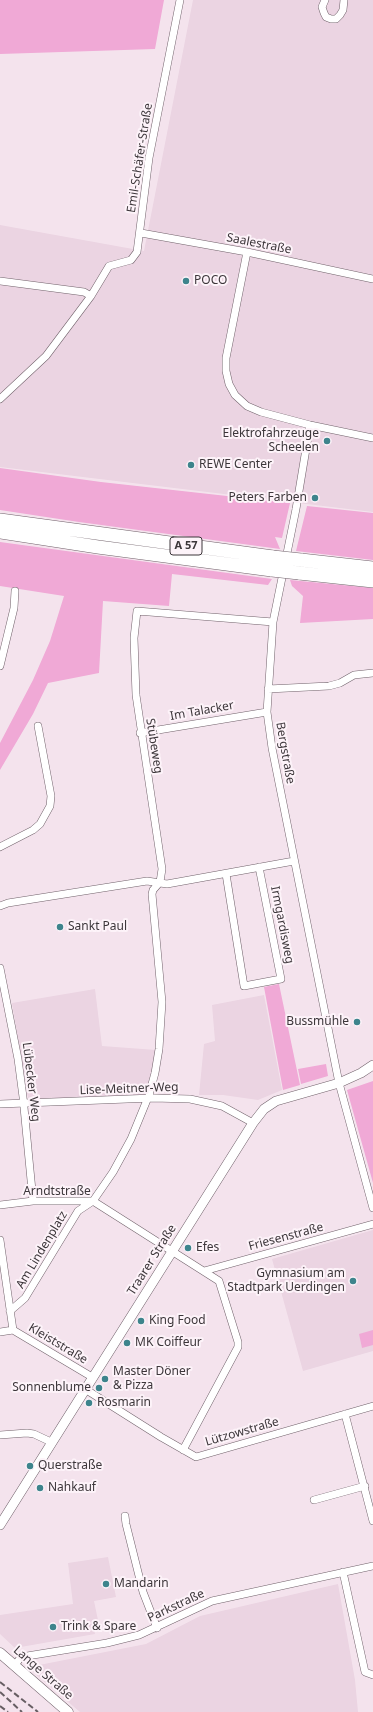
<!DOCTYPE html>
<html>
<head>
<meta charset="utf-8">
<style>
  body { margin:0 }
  canvas { display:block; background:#f4e3ed }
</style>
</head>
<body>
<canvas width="373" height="1712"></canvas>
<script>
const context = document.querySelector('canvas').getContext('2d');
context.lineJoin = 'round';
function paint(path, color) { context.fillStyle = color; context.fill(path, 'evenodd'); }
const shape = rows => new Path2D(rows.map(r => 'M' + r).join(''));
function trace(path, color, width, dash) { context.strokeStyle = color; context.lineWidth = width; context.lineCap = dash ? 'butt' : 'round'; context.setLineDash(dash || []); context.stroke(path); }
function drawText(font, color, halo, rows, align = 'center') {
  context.font = font + ' "Noto Sans",sans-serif'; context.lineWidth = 4; context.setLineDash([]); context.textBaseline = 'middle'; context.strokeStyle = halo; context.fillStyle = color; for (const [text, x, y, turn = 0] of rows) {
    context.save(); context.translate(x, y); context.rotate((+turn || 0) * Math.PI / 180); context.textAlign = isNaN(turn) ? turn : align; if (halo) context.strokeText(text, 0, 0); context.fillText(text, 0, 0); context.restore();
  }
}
paint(shape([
  [193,0,373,0,373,512,0,467,0,225,144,251],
  [95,989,102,1046,156,1050,152,1076,147,1095,144,1096,32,1101,28,1098,12,1003],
  [264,995,282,1090,258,1100,223,1095,199,1095,204,1044,215,1041,212,1005],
  [373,1230,373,1351,303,1371,272,1259],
  [108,1557,116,1597,94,1601,99,1625,93,1626,95,1634,15,1648,0,1634,0,1615,73,1604,68,1563],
  [338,1584,355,1680,358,1712,80,1712,33,1672,32,1669,34,1666,146,1644,200,1616]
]), '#ebd4e2');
paint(shape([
  [0,0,164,0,155,49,0,54],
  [0,468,101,482,290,503,282,538,275,537,280,549,79,522,0,510],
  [307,506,373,513,373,560,296,551],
  [0,542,272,579,268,585,172,574,169,606,103,601,99,673,48,683,33,714,0,770,0,743,33,680,50,641,64,596,0,586],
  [290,580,373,588,373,619,300,623,303,596,292,586],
  [279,984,300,1085,283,1090,264,987],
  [326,1064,328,1076,301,1084,298,1069],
  [373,1081,373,1183,347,1090],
  [373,1330,373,1345,362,1348,359,1334]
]), '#f0a9d6');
const minor = shape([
  [325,0,322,7,324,13,326,17,331,19,336,19,340,15,343,10,344,0],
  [141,233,247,252,373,279],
  [247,252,226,358,226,371,229,384,235,395,247,406,261,412,310,425,373,438],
  [0,281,84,292,91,296],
  [0,399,46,356,91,296,109,266,131,260,137,252,149,158,180,0],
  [310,425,296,509,273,622,267,712,272,748,339,1083,373,1208],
  [0,666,14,608,15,591],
  [268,689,329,686,340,683,354,675,373,673],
  [140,733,267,712],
  [0,847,33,830,40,824,50,806,51,796,38,726],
  [226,874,244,986,281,979,259,867],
  [0,906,8,903,147,881,167,884,294,861],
  [0,968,18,1059,23,1097,33,1201],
  [0,1104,153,1098,190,1099,222,1106,253,1123],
  [0,1205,33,1201,93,1201,219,1281,238,1342,238,1347,183,1450],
  [0,1240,13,1330,92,1377],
  [204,1271,373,1224],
  [10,1311,25,1298,78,1211,93,1201,113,1172,131,1139,149,1095,155,1073,159,1049,162,1002,152,894,153,890,160,882,162,869,136,695,134,638,137,611,273,622],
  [0,1332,13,1330],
  [85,1389,161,1437,196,1457,373,1406],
  [345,1414,373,1521],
  [0,1435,27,1433,34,1434,51,1442],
  [314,1500,365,1486],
  [125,1516,126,1524,143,1592,157,1628],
  [343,1572,365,1672,373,1675],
  [15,1665,21,1657,107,1643,139,1635,212,1601,373,1566]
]);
const tertiary = shape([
  [0,1525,253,1123,264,1109,276,1101,339,1083,361,1073,373,1065]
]);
const secondary = shape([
  [0,1653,68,1712]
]);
const motorway = shape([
  [0,520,273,557],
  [0,532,98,547,272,570],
  [301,560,373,568],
  [299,573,373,581]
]);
trace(minor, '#71626b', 8);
trace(tertiary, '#71626b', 10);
trace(secondary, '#71626b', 11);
trace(motorway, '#71626b', 14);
trace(minor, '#fff', 7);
trace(tertiary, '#fff', 9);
trace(secondary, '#fff', 10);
trace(motorway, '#fff', 13);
trace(shape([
  [0,1682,38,1712],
  [0,1692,22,1712],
  [0,1706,8,1712]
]), '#675e63', 2, [6, 3]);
const motorwayBridge = shape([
  [273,557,301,560],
  [272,570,299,573]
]);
trace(motorwayBridge, '#71626b', 14, []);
trace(motorwayBridge, '#fff', 13);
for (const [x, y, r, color] of [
  [186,281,4,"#3d848c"],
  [327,441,4,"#3d848c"],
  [191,465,4,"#3d848c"],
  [315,498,4,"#3d848c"],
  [60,927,4,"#3d848c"],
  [357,1022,4,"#3d848c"],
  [188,1248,4,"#3d848c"],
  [353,1281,4,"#3d848c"],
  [141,1321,4,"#3d848c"],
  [127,1343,4,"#3d848c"],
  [105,1379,4,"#3d848c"],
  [99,1388,4,"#3d848c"],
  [89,1403,4,"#3d848c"],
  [30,1466,4,"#3d848c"],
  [40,1488,4,"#3d848c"],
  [106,1584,4,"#3d848c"],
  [53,1627,4,"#3d848c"]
]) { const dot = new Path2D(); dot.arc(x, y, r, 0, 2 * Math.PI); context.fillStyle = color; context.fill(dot); trace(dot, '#fdf3f9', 1.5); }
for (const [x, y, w] of [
  [186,546,32]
]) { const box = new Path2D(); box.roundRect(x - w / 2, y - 9, w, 18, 3); context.fillStyle = '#fdf3f9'; context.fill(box); trace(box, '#3c363a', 1); }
drawText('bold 11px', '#3c363a', null, [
  ["A 57",186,546]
]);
drawText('12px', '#3c363a', '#fdf3f9', [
  ["Emil-Schäfer-Straße",140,158,-81],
  ["Saalestraße",259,244,11],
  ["Im Talacker",202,711,-10],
  ["Stübeweg",154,746,81],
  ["Bergstraße",285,753,80],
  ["Irmgardisweg",282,925,79],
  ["Lübecker Weg",31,1082,83],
  ["Lise-Meitner-Weg",129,1089,-2],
  ["Arndtstraße",57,1192],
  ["Friesenstraße",286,1237,-15],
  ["Am Lindenplatz",42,1250,-59],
  ["Traarer Straße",152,1260,-58],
  ["Kleiststraße",58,1344,31],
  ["Lützowstraße",242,1432,-16],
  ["Parkstraße",176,1606,-25],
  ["Lange Straße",43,1673,41]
]);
drawText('12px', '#3c363a', '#fdf3f9', [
  ["POCO",194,281],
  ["Elektrofahrzeuge",319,434,"right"],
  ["Scheelen",319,448,"right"],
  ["REWE Center",199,465],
  ["Peters Farben",307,498,"right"],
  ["Sankt Paul",68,927],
  ["Bussmühle",349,1022,"right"],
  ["Efes",196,1248],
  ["Gymnasium am",345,1274,"right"],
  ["Stadtpark Uerdingen",345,1288,"right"],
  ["King Food",149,1321],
  ["MK Coiffeur",135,1343],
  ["Master Döner",113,1372],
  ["& Pizza",113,1386],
  ["Sonnenblume",91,1388,"right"],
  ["Rosmarin",97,1403],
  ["Querstraße",38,1466],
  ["Nahkauf",48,1488],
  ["Mandarin",114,1584],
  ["Trink & Spare",61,1627]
], 'left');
</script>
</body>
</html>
